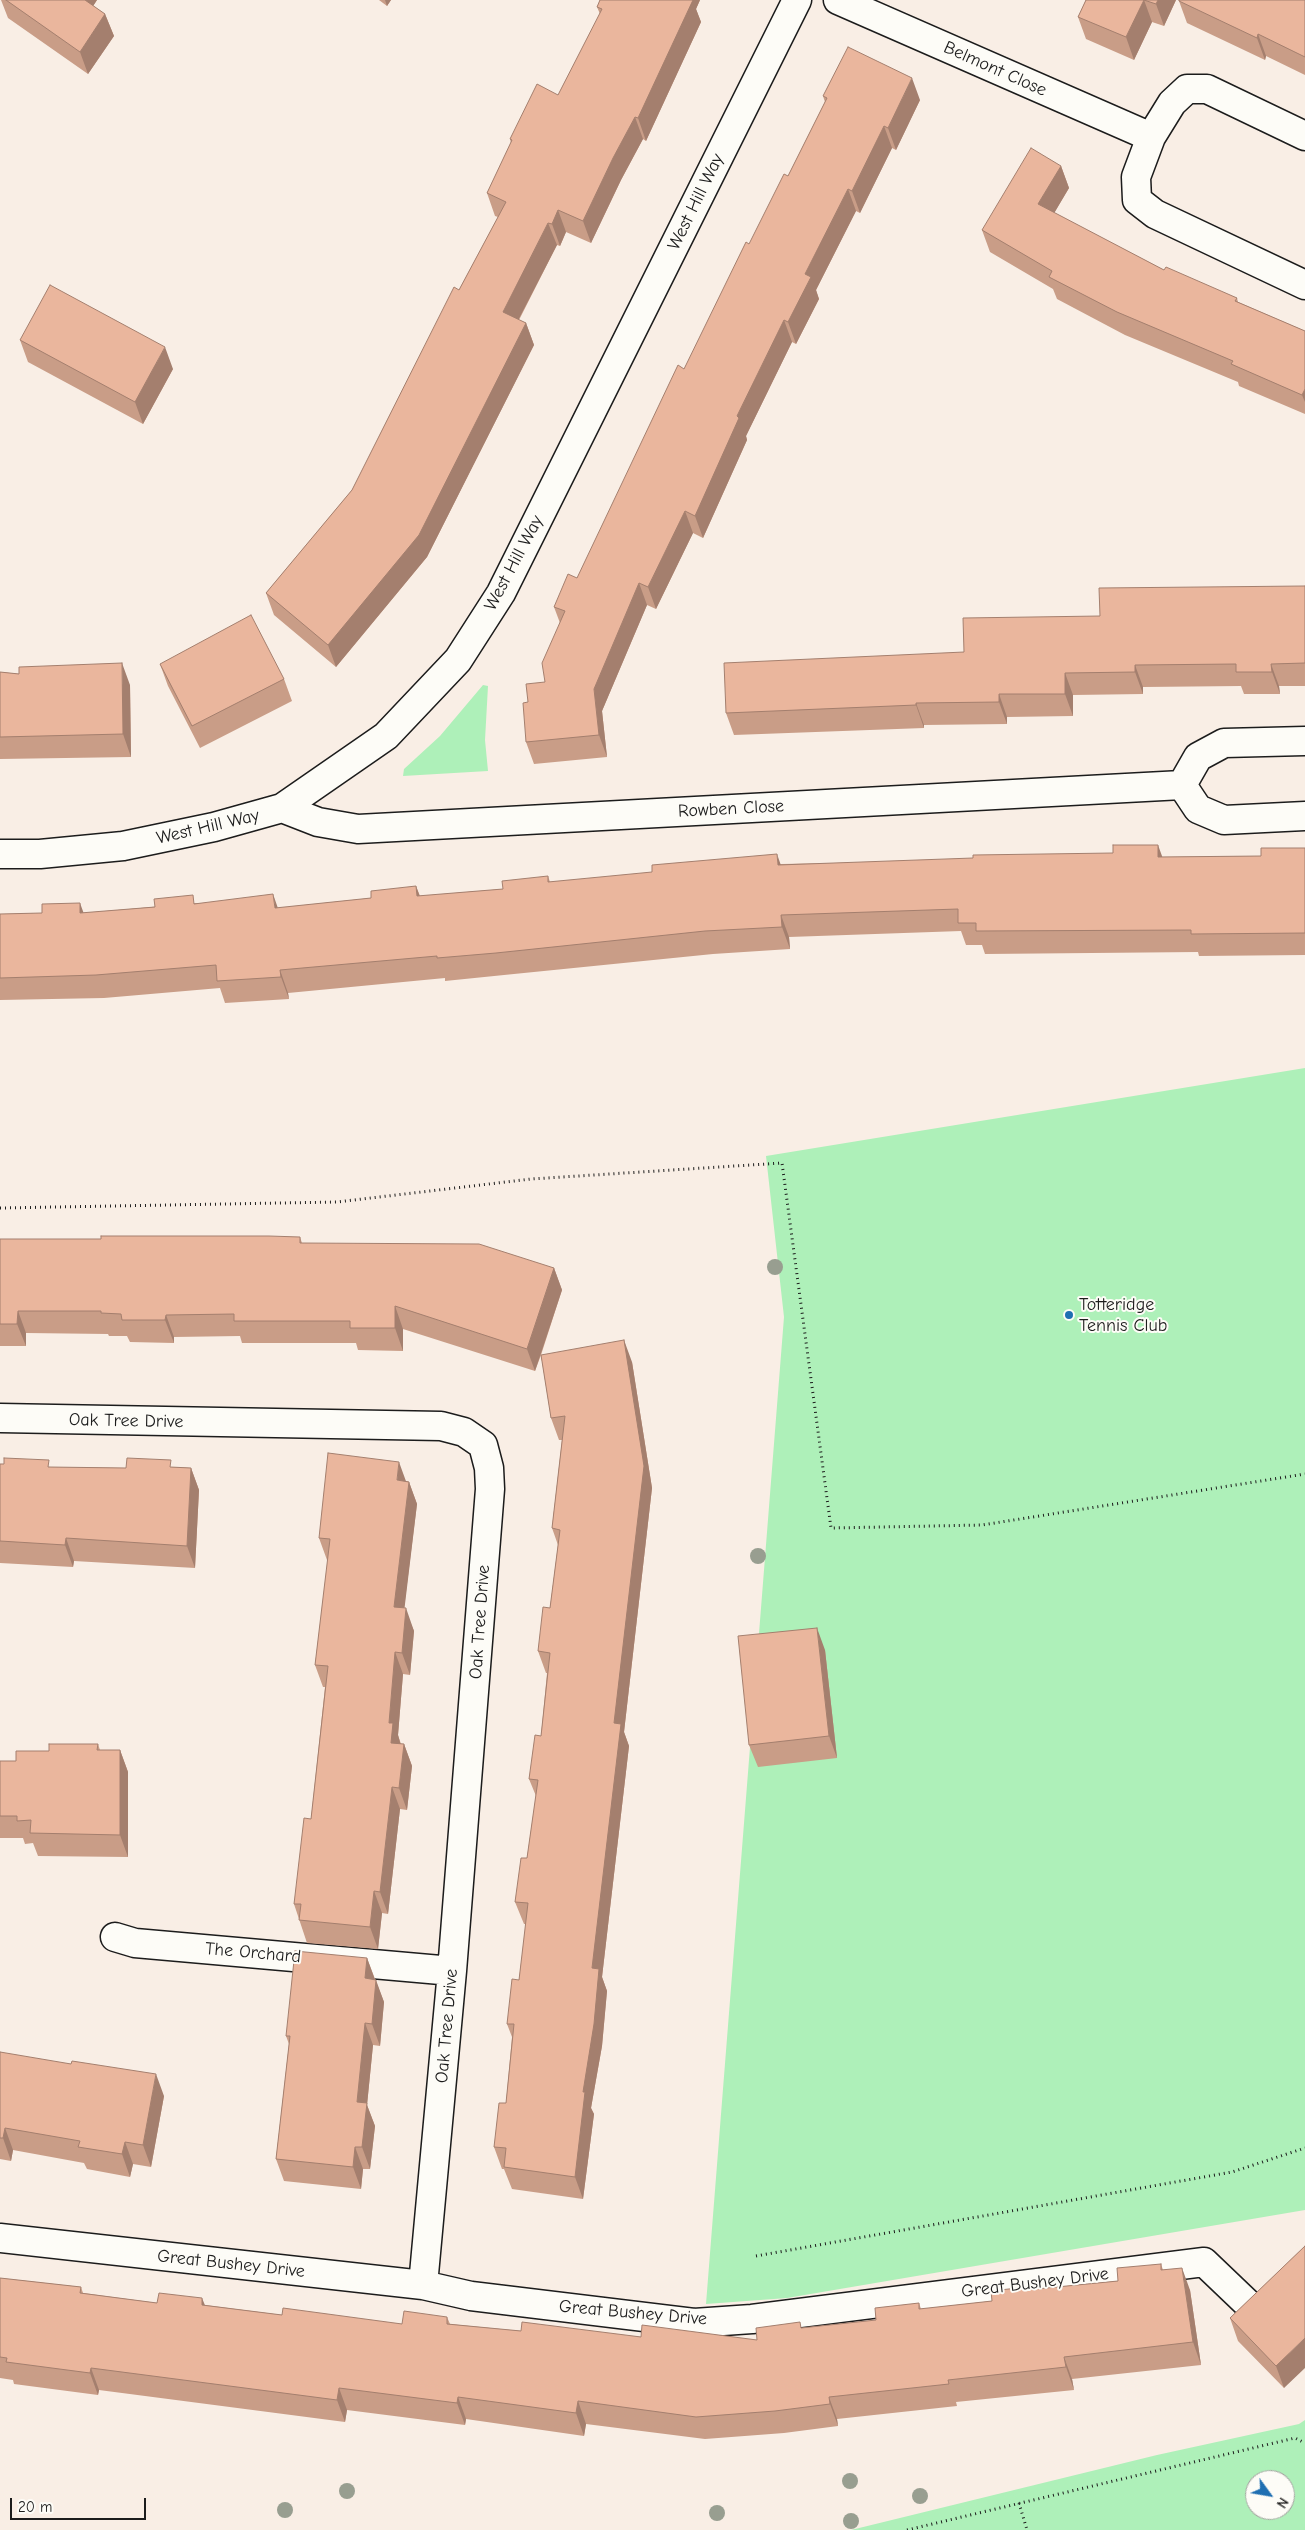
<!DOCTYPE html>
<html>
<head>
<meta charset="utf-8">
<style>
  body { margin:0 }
  #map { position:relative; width:1305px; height:2530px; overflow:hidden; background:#f9eee5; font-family:"Comic Neue",sans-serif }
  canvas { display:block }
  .north { position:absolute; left:1245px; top:2470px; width:50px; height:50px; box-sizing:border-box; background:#fdfcf7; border:1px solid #a3a29f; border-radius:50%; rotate:122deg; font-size:14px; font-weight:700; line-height:20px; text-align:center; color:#1c1c1c }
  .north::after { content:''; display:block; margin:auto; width:18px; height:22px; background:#1f6fb2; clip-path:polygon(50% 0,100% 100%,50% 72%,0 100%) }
  .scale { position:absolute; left:10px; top:2498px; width:136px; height:22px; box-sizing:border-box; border:2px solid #1c1c1c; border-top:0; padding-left:6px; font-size:15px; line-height:18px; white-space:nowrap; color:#1c1c1c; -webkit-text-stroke:4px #fdfcf7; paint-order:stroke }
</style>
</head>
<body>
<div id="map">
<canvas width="1305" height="2530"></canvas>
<div class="north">N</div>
<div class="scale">20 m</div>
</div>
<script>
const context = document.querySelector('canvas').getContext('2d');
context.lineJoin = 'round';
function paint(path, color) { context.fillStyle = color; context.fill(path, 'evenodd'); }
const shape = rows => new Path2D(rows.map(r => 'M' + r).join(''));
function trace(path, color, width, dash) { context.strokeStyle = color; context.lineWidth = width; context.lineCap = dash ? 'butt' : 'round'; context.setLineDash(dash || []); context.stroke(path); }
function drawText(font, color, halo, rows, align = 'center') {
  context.font = font + ' "Comic Neue",sans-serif'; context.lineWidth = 4; context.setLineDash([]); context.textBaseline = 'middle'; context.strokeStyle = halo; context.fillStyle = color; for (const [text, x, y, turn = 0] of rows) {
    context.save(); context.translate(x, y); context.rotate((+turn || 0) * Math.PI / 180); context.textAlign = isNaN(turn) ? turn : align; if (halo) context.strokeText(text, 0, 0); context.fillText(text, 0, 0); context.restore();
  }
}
paint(shape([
  [483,685,488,686,485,740,488,771,403,776,404,769,440,736],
  [1305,1068,1305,2210,787,2298,706,2304,784,1317,766,1156],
  [1305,2420,1305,2530,851,2530,1157,2455,1299,2424],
  [1255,2480,1285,2480,1285,2510,1255,2510]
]), '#aef0b9');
const minor = shape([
  [838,0,1151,137],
  [1305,136,1207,89,1187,89,1172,103,1151,137,1136,177,1137,200,1155,214,1305,285],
  [1182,785,1198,757,1224,743,1305,741],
  [1182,785,1198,809,1224,820,1305,816],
  [282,808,318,822,358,829,1182,785],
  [0,854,40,854,123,846,214,827,282,808,386,736,458,660,501,593,797,0],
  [0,1418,441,1426,464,1432,483,1445,489,1468,490,1489,452,1971,423,2285],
  [115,1937,135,1943,452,1971],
  [0,2238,423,2285,471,2296,694,2323,752,2319,1204,2262,1249,2305]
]);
trace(minor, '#1c1c1c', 31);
trace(shape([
  [0,1208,337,1202,531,1179,782,1163,831,1528,982,1525,1305,1474],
  [756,2256,1232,2172,1305,2148],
  [1019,2503,1027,2530],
  [907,2530,1295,2438,1305,2443]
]), '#1c1c1c', 3, [1, 4]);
trace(minor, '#fdfcf7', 28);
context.fillStyle = '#989e90';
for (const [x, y] of [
  [775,1267],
  [758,1556],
  [850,2481],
  [347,2491],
  [920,2496],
  [285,2510],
  [717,2513],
  [851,2521]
]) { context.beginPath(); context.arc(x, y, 8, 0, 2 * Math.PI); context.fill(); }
paint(shape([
  [1,0,97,0,93,6,105,14,114,36,88,74,8,18],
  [379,0,391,0,387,6],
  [600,0,700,0,696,9,701,22,646,141,643,139,621,180,591,243,566,232,560,246,557,245,519,320,526,323,534,345,427,557,336,667,274,615,266,593,352,490,498,217,495,216,487,193,511,143,510,139,558,95,600,14,597,7],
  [1086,0,1176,0,1164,26,1152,22,1134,60,1086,39,1078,17],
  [1305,0,1305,75,1266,56,1265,60,1187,23,1179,1],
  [823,96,920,100,896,150,892,148,860,213,856,211,816,290,819,299,796,344,792,342,746,436,747,440,703,538,693,533,656,609,647,605,602,711,607,757,534,764,526,742,528,702,545,682,560,623,554,607,577,578,684,369,788,176,825,102],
  [1061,166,1069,188,1054,213,1164,270,1237,298,1238,302,1305,331,1305,414,1239,386,1238,382,1125,335,1057,299,1053,289,990,252,982,230],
  [20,340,173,369,143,424,28,362],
  [1305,586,1305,686,1279,686,1280,694,1244,694,1241,686,1143,687,1143,694,1073,695,1073,716,1007,717,1007,724,924,725,924,728,734,735,726,713,964,652,1100,616],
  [160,664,284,679,292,701,200,748,168,686],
  [0,672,130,685,131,757,0,759],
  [1305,848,1305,955,1199,956,1198,952,985,954,982,945,966,945,961,931,789,937,790,949,713,954,504,975,445,981,445,978,288,993,289,999,225,1003,220,988,104,998,0,1000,0,914,84,913,196,903,278,908,371,898,416,886,420,896,503,889,548,876,550,882,781,864,1162,857,1261,856],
  [300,1237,302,1243,554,1268,562,1290,541,1355,632,1362,652,1488,624,1732,629,1746,602,1977,607,1991,602,2046,591,2108,594,2114,583,2199,512,2189,504,2169,502,2169,494,2147,506,2103,512,2037,507,2024,519,1980,526,1924,524,1924,515,1902,527,1858,536,1796,529,1779,541,1736,547,1673,546,1673,538,1651,550,1608,558,1545,552,1528,562,1440,559,1440,551,1418,541,1355,535,1371,403,1329,403,1351,358,1350,356,1343,242,1343,240,1336,174,1337,174,1343,130,1342,127,1336,109,1336,108,1334,26,1333,26,1346,0,1346,0,1239,101,1239],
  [0,1464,51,1467,126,1468,174,1467,191,1468,199,1490,195,1568,74,1561,73,1567,0,1563],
  [407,1481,409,1482,417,1504,404,1608,414,1631,410,1675,403,1674,398,1735,401,1744,404,1744,412,1766,407,1810,400,1809,388,1914,382,1913,378,1949,307,1943,294,1904,311,1819,325,1687,323,1687,315,1665,328,1560,327,1560,319,1538],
  [825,1650,837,1758,758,1767,749,1745],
  [98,1744,100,1750,120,1750,128,1772,128,1857,38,1856,33,1843,25,1844,23,1838,0,1838,0,1761,16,1761,49,1751],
  [367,1958,375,1979,384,2002,380,2046,373,2045,367,2105,375,2126,370,2169,363,2169,361,2189,284,2181,276,2159,289,2044,286,2036],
  [0,2052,164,2096,151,2167,133,2164,130,2177,87,2169,84,2163,13,2150,11,2161,0,2159],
  [1305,2246,1284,2388,1238,2341,1230,2318],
  [1161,2264,1163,2270,1190,2290,1201,2365,1072,2379,1074,2390,956,2402,957,2406,837,2419,838,2426,784,2433,705,2439,586,2424,584,2436,466,2419,465,2425,347,2410,345,2422,99,2390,98,2395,14,2384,13,2380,0,2378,0,2278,81,2287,83,2293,157,2303,205,2305,282,2315,402,2324,447,2317,450,2324,521,2331,641,2337,757,2340,802,2328,876,2320,919,2303,921,2309,992,2301,1036,2289,1118,2281]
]), '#c99d87');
paint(shape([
  [79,0,97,0,86,17],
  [385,0,391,0,387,6],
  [686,0,700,0,696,9,701,22,646,141,638,118],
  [1144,0,1152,22,1134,60,1126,37],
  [1158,0,1176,0,1164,26,1156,4],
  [105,14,114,36,88,74,80,52],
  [1258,34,1266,56,1265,60,1257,38],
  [912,78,920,100,896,150,888,128],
  [635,117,643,139,621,180,591,243,583,221,613,158],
  [884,126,892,148,860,213,852,191],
  [1061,166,1069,188,1046,227,1038,204],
  [848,189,856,211,816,290,819,299,796,344,788,322,805,274],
  [558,210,566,232,560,246,552,224],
  [548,223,557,245,511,334,503,312],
  [784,320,792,342,746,436,747,440,703,538,695,516,737,416],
  [526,323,534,345,427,557,336,667,328,645],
  [165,347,173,369,143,424,135,402],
  [1305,389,1305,402,1302,395],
  [685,511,693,533,656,609,648,587],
  [639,583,647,605,602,711,607,757,599,735,594,689],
  [122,663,130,685,131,757,123,734],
  [1271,664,1279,686,1280,694,1272,672],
  [1135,665,1143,687,1143,694,1135,672],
  [1065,673,1073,695,1073,716,1065,694],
  [999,694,1007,717,1007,724,999,702],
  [916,703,924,725,924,728,916,705],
  [1158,845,1166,867,1158,857],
  [777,854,785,877,778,865],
  [416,886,424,908,417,896],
  [273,894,281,917,275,908],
  [80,903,88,925,80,913],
  [781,915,789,937,790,949,782,927],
  [280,970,288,993,289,999,281,977],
  [554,1268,562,1290,535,1371,527,1349],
  [395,1306,403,1329,403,1351,395,1328],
  [18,1311,26,1333,26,1346,17,1324],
  [166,1315,174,1337,174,1343,165,1320],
  [624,1340,632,1362,652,1488,624,1732,629,1746,602,1977,607,1991,602,2046,591,2108,594,2114,583,2199,575,2177,592,1968,614,1723],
  [399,1462,407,1484,397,1480],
  [191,1468,199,1490,195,1568,187,1546],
  [409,1482,417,1504,402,1629,394,1607],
  [66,1538,74,1561,73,1567,65,1545],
  [406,1608,414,1631,410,1675,402,1653],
  [817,1628,825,1650,837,1758,829,1736],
  [395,1652,403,1674,398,1735,401,1746,391,1743,389,1723],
  [404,1744,412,1766,407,1810,399,1788],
  [120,1750,128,1772,128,1857,120,1835],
  [392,1787,400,1809,388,1914,380,1892],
  [374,1891,382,1913,378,1949,370,1927],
  [367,1958,375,1980,365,1978],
  [376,1980,384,2002,380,2046,372,2024],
  [365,2023,373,2045,367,2105,375,2126,370,2169,362,2147,357,2102],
  [156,2074,164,2096,151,2167,143,2145],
  [5,2128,13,2150,11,2161,3,2138],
  [125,2142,133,2164,130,2177,122,2154],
  [355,2147,363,2169,361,2189,353,2167],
  [1182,2268,1190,2290,1201,2365,1193,2342],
  [202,2298,211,2320,202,2305],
  [1305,2338,1305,2368,1284,2388,1276,2366],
  [1064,2357,1072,2379,1074,2390,1066,2367],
  [91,2368,99,2390,98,2395,90,2373],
  [339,2388,347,2410,345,2422,337,2400],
  [458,2397,466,2419,465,2425,457,2403],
  [829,2397,837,2419,838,2426,830,2404],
  [578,2401,586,2424,584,2436,576,2413]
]), '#a47f6e');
const building = shape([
  [6,0,85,0,105,14,80,52,6,0],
  [600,0,693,0,638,118,635,117,613,158,583,221,558,210,552,224,548,223,503,312,526,323,419,535,328,645,266,593,352,490,454,287,459,290,506,202,487,193,512,140,510,139,537,84,558,95,602,9,597,7,600,0],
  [1086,0,1144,0,1126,37,1078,17,1086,0],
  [1144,0,1158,0,1156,4,1144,0],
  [1179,0,1305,0,1305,57,1258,34,1257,38,1179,1,1179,0],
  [848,47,912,78,888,128,884,126,852,191,848,189,805,274,811,277,788,322,784,320,737,416,739,418,695,516,685,511,648,587,639,583,594,689,599,735,526,742,523,703,528,702,526,684,545,682,542,663,565,611,554,607,568,574,577,578,678,365,684,369,746,242,749,244,784,174,788,176,827,98,823,96,848,47],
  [1031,148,1061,166,1038,204,1164,270,1166,267,1237,298,1235,301,1305,331,1305,389,1302,395,1231,364,1233,361,1117,312,1049,277,1052,271,982,230,1031,148],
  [50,285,165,347,135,402,20,340,50,285],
  [1305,586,1305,663,1271,664,1272,672,1236,672,1236,664,1135,665,1135,672,1065,673,1065,694,999,694,999,702,916,703,916,705,726,713,724,663,964,652,963,618,1100,616,1099,588,1305,586],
  [251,615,284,679,192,726,160,664,251,615],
  [122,663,123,734,0,737,0,672,19,674,19,667,122,663],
  [1113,845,1158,845,1158,857,1261,856,1261,848,1305,848,1305,933,1191,934,1191,930,976,931,976,923,958,923,958,909,781,915,782,927,705,931,496,953,437,958,437,956,280,970,281,977,217,981,216,965,96,975,0,978,0,914,42,913,42,904,80,903,80,913,155,907,154,899,193,895,194,904,273,894,275,908,371,898,371,891,416,886,417,896,503,889,502,881,548,876,548,882,652,872,652,865,777,854,778,865,973,858,973,855,1113,853,1113,845],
  [101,1236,269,1236,300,1237,300,1243,479,1244,554,1268,527,1349,395,1306,395,1328,350,1328,350,1321,234,1321,234,1314,166,1315,165,1320,122,1320,121,1314,101,1313,101,1311,18,1311,17,1324,0,1324,0,1239,101,1239,101,1236],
  [624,1340,644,1466,614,1723,621,1724,592,1968,599,1969,594,2024,583,2092,585,2092,575,2177,504,2167,506,2148,494,2147,499,2103,506,2103,514,2024,507,2024,512,1979,519,1980,528,1903,515,1902,521,1858,527,1858,538,1780,529,1779,535,1735,541,1736,550,1653,538,1651,543,1607,550,1608,560,1530,552,1528,565,1416,551,1418,541,1355,624,1340],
  [328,1453,399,1462,397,1480,409,1482,394,1607,406,1608,402,1653,395,1652,389,1723,393,1723,391,1743,404,1744,399,1788,392,1787,380,1892,374,1891,370,1927,299,1920,301,1904,294,1904,304,1818,311,1819,328,1666,315,1665,330,1539,319,1538,328,1453],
  [4,1458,49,1460,48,1467,126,1468,127,1458,171,1460,170,1467,191,1468,187,1546,66,1538,65,1545,0,1541,0,1464,4,1464,4,1458],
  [817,1628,829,1736,749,1745,738,1636,817,1628],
  [49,1744,98,1744,97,1750,120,1750,120,1835,30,1833,31,1820,17,1821,17,1816,0,1816,0,1761,16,1761,16,1751,49,1751,49,1744],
  [295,1951,367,1958,365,1978,376,1980,372,2024,365,2023,357,2102,367,2103,362,2147,355,2147,353,2167,276,2159,290,2036,286,2036,295,1951],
  [0,2052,71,2064,72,2061,156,2074,143,2145,125,2142,122,2154,78,2147,80,2141,5,2128,3,2138,0,2138,0,2052],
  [1305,2246,1305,2338,1276,2366,1230,2318,1305,2246],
  [1161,2264,1161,2270,1182,2268,1193,2342,1064,2357,1066,2367,948,2380,949,2384,829,2397,830,2404,775,2411,696,2417,578,2401,576,2413,458,2397,457,2403,339,2388,337,2400,91,2368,90,2373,6,2362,7,2358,0,2357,0,2278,81,2287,80,2293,157,2303,159,2293,202,2298,202,2305,282,2315,283,2308,402,2324,404,2311,447,2317,447,2324,521,2331,522,2322,641,2337,642,2325,757,2340,756,2328,800,2322,801,2328,876,2320,875,2308,919,2303,919,2309,992,2301,991,2291,1035,2286,1036,2289,1118,2281,1117,2268,1161,2264]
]);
paint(building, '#eab69d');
trace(building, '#a47f6e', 1);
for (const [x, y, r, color] of [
  [1069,1315,5,"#1f6fb2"]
]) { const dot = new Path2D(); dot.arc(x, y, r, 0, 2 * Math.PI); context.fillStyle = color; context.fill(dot); trace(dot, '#fdfcf7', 2); }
drawText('18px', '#1c1c1c', '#fdfcf7', [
  ["Belmont Close",995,69,24],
  ["West Hill Way",696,202,-64],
  ["West Hill Way",514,563,-62],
  ["Rowben Close",731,809,-3],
  ["West Hill Way",208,827,-13],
  ["Oak Tree Drive",126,1421,1],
  ["Oak Tree Drive",480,1622,-86],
  ["The Orchard",253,1953,5],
  ["Oak Tree Drive",447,2026,-85],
  ["Great Bushey Drive",231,2264,6],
  ["Great Bushey Drive",1035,2283,-7],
  ["Great Bushey Drive",633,2313,5]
]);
drawText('18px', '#1c1c1c', '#fdfcf7', [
  ["Totteridge",1079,1305],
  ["Tennis Club",1079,1326]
], 'left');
</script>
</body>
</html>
